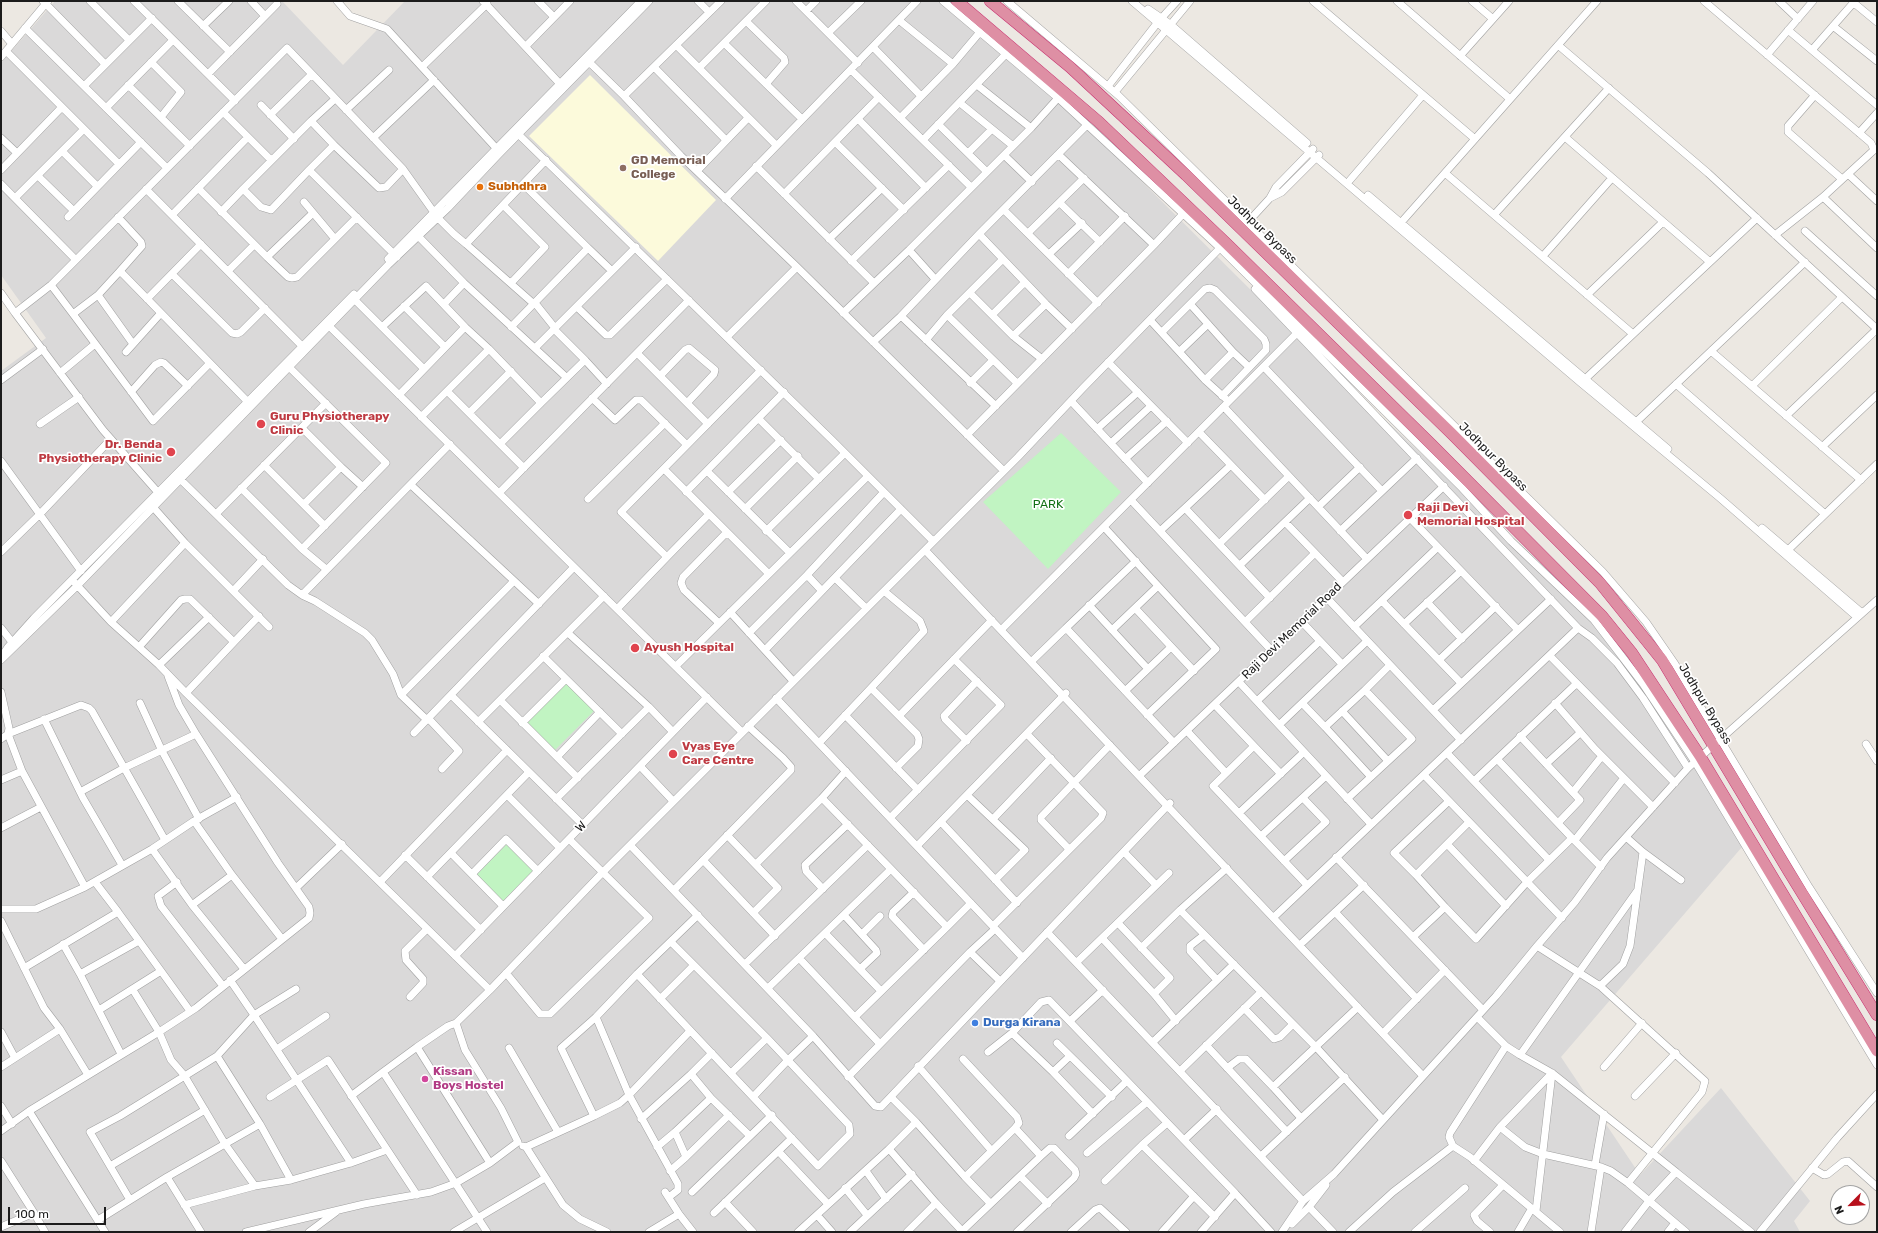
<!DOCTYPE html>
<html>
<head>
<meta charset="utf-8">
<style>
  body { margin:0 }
  #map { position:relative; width:1878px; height:1233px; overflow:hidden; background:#ece8e2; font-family:Rubik,sans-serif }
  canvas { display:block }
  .frame { position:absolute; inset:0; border:2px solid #1c1c1c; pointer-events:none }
  .north { position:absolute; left:1830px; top:1185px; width:40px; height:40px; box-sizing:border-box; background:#fff; border:1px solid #a4a4a4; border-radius:50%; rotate:246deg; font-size:11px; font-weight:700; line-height:16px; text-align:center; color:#1c1c1c }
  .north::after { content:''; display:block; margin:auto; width:14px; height:18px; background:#b8101c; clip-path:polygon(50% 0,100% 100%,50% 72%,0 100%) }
  .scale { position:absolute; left:8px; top:1207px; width:98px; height:18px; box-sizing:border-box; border:2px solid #1c1c1c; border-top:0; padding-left:5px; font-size:12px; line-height:14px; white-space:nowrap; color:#1c1c1c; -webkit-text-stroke:3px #fff; paint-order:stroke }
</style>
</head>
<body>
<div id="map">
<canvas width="1878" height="1233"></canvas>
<div class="frame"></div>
<div class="north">N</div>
<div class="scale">100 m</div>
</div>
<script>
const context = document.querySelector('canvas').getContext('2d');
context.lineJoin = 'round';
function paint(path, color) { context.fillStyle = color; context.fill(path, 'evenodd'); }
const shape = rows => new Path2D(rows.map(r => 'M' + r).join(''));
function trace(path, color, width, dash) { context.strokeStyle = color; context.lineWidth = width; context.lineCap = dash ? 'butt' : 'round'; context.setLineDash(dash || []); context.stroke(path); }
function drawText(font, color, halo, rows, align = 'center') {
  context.font = font + ' Rubik,sans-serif'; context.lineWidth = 3.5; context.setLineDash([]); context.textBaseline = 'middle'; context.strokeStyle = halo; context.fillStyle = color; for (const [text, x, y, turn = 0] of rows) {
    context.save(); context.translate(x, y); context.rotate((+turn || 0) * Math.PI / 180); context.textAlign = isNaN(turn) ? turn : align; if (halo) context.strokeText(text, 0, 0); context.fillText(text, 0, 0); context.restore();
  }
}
paint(shape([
  [55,1,282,1,343,65,405,1,938,1,1067,107,1293,332,1614,637,1690,751,1742,847,1561,1057,1640,1175,1721,1088,1810,1201,1794,1221,1800,1232,1,1232,1,371,46,338,1,275,1,63]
]), '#dad9d9');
paint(shape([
  [590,75,716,200,658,261,529,136]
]), '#fcfadb');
paint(shape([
  [1061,433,1121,492,1048,569,983,502],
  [567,682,595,710,555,750,527,723],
  [507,844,533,871,503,901,476,875]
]), '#c1f4c2');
const minor = shape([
  [43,1,105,64],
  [90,1,129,40],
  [134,1,235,101],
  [178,1,230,52],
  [251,1,265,16],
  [337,1,350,16,387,29,496,148],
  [483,1,562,86],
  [538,1,554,17],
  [698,1,709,12],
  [796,1,858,63],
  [943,1,1058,98,1220,248,1462,488,1511,541,1594,620,1643,684,1695,762,1877,1065],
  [1007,1,1119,96,1603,572,1646,622,1675,664,1809,887,1877,993],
  [1132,1,1581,383,1720,498,1857,617],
  [1313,1,1475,139],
  [1397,1,1510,99],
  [1472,1,1493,19],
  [1704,1,1871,143,1874,150,1823,197,1775,235],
  [1779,1,1798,19],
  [1854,3,1877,22],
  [1148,9,1170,24,1307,143],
  [806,11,816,1],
  [746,21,784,58,785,62,766,84],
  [900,21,953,64],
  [203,26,229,1],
  [1833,26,1877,61],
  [25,28,167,168],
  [1788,30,1877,105],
  [1,31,12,44],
  [828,33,861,1],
  [724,43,802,119],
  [676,45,776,145],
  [1558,45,1708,173,1877,329],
  [526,46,570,1],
  [873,47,921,96],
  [1812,50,1855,1],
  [6,51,119,164],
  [1767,55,1813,1],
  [1460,56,1509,1],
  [1,57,48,1],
  [587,60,624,96,681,156,797,267,1004,471],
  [151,62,181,92,161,117],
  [422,67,487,4],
  [654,67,726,140],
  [699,68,766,1],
  [851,70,971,187],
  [208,74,277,4],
  [128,85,190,146],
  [977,85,1031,128],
  [84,86,152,18],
  [1108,86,1158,22,1177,1],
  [1115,92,1190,1],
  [1815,95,1788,126,1788,132,1842,179],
  [624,96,721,1],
  [960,103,1013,146],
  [261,105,294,139],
  [106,108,173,40],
  [346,110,389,70],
  [270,115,312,74],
  [900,118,953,64,980,32],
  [858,119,926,188],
  [311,121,335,99],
  [938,124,987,172],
  [515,131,832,440,933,541],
  [1859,133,1877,113],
  [248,137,271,160],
  [1565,137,1710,262],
  [1,138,17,153],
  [373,138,434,80],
  [923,140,1006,54],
  [835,142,904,210],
  [334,145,379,188,386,187,403,169],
  [62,151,97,186],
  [968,153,992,129],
  [1004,155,1032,182],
  [1059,155,1154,245],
  [546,160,523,184,588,248],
  [756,166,874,283],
  [1,170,62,107],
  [697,171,748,118],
  [1445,173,1633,334],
  [1848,174,1877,201],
  [38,176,74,211],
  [1350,180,1423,95],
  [1,184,76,260],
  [198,188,267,257,288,277,292,278,297,277,357,217],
  [146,189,305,349],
  [243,189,311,121,334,145,309,170],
  [784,194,879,97],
  [1368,195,1668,449],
  [1823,197,1877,248],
  [15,198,84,129],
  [1270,198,1282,192,1319,155],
  [725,199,917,1],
  [304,202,335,239],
  [1060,203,1100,242],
  [503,205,545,247,511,283],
  [1004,210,1098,303],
  [221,212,243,189,261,207,271,210,309,170,397,257],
  [172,215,248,137,223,112],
  [1494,215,1609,88],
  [68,217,141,142],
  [118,217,141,242,142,246,120,271],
  [1248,222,1270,198,1276,187,1313,149],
  [1398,226,1597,1],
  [1805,231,1877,296],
  [1028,233,1084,178],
  [979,234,1046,304,1072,329],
  [418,236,464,283,566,377],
  [829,239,882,188],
  [466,244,534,304],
  [909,250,935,279],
  [1049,254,1082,223],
  [1543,256,1612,178],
  [267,257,313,213],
  [388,259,641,1],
  [851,261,949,165],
  [228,271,254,245],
  [172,274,232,333,237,334,241,332,265,308],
  [1068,274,1125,216],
  [51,285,73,314,98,295,120,271,248,402],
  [1255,289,1578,628,1592,638,1617,663,1643,698,1688,768],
  [1,293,15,313],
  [970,293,1013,336,1042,359],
  [98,295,133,344],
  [1587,295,1663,222],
  [147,299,201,244],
  [355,300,424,369],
  [535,303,555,328],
  [444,304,464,283],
  [1191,305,1208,324],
  [404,306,445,347],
  [577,307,606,335,610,335,667,279],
  [843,313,909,250,1031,128,1058,98],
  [73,314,153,421,210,363],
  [947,315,1017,383],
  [992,315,1025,282],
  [901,316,996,406],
  [1150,320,1205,380,1226,399],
  [327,324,742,732],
  [382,327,426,286,465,327],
  [511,327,588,248,612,271],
  [554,329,585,360],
  [1162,332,1205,289,1210,288,1215,290,1264,339,1266,344,1266,350,1222,396],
  [1013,336,1046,304],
  [727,337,797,267],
  [926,340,947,315,1003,259],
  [873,342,901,316,979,234,1087,125],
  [535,348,636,247],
  [1180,351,1208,324,1233,352,1205,380],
  [1711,351,1861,480],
  [126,352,161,313],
  [1233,352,1249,367],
  [637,353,708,424],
  [1108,362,1188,443],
  [1264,367,1382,491],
  [290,368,386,463,302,549],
  [60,373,95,344],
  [660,376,685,350,689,348,715,370,714,374,687,403],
  [1,380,43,349],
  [1583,381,1757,218],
  [970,383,993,360],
  [1676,384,1825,514],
  [1752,386,1842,297],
  [447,391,489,349,541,403,585,360,607,384],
  [131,392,155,365,161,362,164,363,188,386],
  [399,395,465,327,489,349],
  [592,398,615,420,636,400,641,400,687,445],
  [1071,401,1148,483],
  [1224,407,1367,559],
  [469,413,511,371],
  [1786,416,1877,329],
  [421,417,447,391,524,468],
  [759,419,819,479],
  [40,424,79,397],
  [1634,424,1805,262],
  [302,428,341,467],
  [1097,429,1138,392],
  [1199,432,1265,500],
  [967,435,1154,245,1183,214],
  [1111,443,1151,406],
  [500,444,541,403],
  [1822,447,1877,395],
  [1125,459,1167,421],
  [1,461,81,571],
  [264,465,325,526],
  [664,469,769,574],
  [707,471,790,553],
  [180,479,288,585,302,595,450,444],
  [411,485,539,604],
  [241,488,302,549,326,569],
  [686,492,784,392],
  [728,492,781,440],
  [499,493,689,300],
  [162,497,103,430,15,313,51,285,287,48,403,169,438,218,454,234,466,244,523,184],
  [588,499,665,423],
  [1131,500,1272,651],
  [304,504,341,467,363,487],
  [153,507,185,543,269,627],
  [1318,507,1360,467],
  [1185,508,1231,465],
  [745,509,798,456],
  [216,514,326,403],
  [1410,518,1518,630],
  [1285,522,1315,553],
  [1104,527,1216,649,1147,715],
  [1762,528,1862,613],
  [766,531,845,453],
  [1160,531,1185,508,1270,598],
  [1340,531,1417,458],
  [1219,544,1289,476],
  [925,550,1423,1076],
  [1788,550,1877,464],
  [1,552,39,515,111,439],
  [667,557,709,514],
  [1240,565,1310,498],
  [807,575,822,591],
  [835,578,866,608],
  [75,583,111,622,159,665,186,693,490,990],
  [234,590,263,559],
  [302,595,315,601,365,633,372,640,393,674,401,695,427,720],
  [1327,598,1461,740],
  [1382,601,1461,683],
  [1427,602,1462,639],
  [1089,605,1148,669,1125,691],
  [1135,608,1194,671],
  [617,609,667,557,621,512,761,370],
  [730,612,793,681],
  [111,622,185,543],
  [1245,622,1315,553,1343,582],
  [1302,622,1342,664],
  [719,623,684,590,681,583,683,577,727,532],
  [1404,624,1461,571],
  [1354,627,1438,547],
  [1,628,12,642],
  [1066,628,1136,561],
  [1001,630,1297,333],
  [1112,630,1158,586],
  [568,633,649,707,673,732],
  [749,633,807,575,884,492],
  [139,647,181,600,185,599,190,599,234,642,259,616],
  [765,650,901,509],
  [2,656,8,647,34,618,354,294],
  [543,656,622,734],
  [1550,656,1675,783],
  [1034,659,1066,628,1174,743],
  [1,660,77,586,388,265,448,208,498,155,649,1],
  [1439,660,1496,606],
  [159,665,209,617],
  [676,666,868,476],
  [1148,669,1171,647],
  [1239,682,1371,824],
  [871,688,924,631,920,621,884,591],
  [1,692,9,728,8,734,1,739],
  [186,693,234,642],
  [401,695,514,581],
  [451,695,583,825],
  [776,698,1023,958],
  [500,700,578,778],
  [1257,701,1320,641],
  [140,703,162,751,199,819],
  [1302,703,1325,727,1365,690],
  [1555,703,1595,749,1653,807],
  [1215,705,1254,746,1213,786,1307,885],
  [1433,710,1551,599],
  [1342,711,1388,761],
  [845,715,918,790],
  [428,718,459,751,442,769],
  [44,719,83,798,122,865],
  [478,722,604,596],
  [522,723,566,679],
  [1279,725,1367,641],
  [1325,727,1371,777],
  [1187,731,1226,773],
  [414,733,574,567],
  [1520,736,1580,800,1558,823],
  [967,741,945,719,944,716,977,681],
  [819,743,871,688,899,716,992,620],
  [1866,744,1877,761],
  [1254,746,1281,774],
  [1447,753,1549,860],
  [557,757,600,712],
  [1497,759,1572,838],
  [1546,764,1580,733],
  [640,766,673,801],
  [896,768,918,746,919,739,917,734,899,716],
  [1424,775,1562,918],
  [1139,776,1444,486],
  [1,780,22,771],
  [1474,781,1576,684],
  [80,792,124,768,196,734],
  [1573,792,1602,756],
  [507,795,560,848],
  [967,795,1025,850,995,880],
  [556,799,649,707],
  [1347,799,1412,739,1365,690,1390,665],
  [1239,813,1304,752],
  [890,818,1001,705,954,659],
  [993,819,1051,758],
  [194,821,232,875,282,939],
  [941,822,1017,903],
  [1,828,41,807],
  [727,835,778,888,753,913],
  [1261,836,1326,776],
  [1575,840,1624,778],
  [1447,844,1506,906],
  [630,845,813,1036,875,1106,881,1107,1170,803],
  [917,846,1066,693],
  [152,849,192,905,232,875],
  [1069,849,1041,820,1041,817,1110,745],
  [1124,852,1156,885],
  [1643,852,1681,880],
  [451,853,503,906],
  [405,855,481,930],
  [1336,857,1483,1010],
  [703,860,775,936],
  [1284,861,1326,822,1303,798],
  [756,864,822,798],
  [1227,868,1180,910,1316,1047,1383,1120],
  [891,869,947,927,971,903],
  [472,874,506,839,538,871],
  [1416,875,1394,853,1449,801],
  [427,877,529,772],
  [177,882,158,896,161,906,223,986],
  [380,882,507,750],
  [85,887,22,771,8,734,81,705,89,708,92,711,165,840],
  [296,888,342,844],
  [823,889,806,871,805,865,848,824],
  [674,890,791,770,791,767,783,758,748,726],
  [914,892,893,912,892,916,924,950],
  [192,905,244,969],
  [1445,907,1416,875,1469,822],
  [1,909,36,909,85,887,152,849,194,821,237,797],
  [118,912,161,971],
  [1335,912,1417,999],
  [698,915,637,974,818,1166,850,1134,849,1125,767,1038],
  [844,915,876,950,877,953,860,969],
  [1274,917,1578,628],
  [1,921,44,1008,60,1029],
  [1118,923,1170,978,1154,994],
  [993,926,1101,818,1103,813,1027,734],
  [1047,932,1303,1201],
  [825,933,881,991],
  [862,934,880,916],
  [1204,935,1190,946,1190,951,1217,980],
  [1413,937,1445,907,1476,939,1527,882,1572,838,1601,867],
  [1102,938,1154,994,1176,1021],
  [671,942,767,1038,731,1073],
  [1303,942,1364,885],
  [63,944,80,974,121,1054],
  [1537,946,1600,986,1705,1081,1702,1092,1628,1183],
  [1141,948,1180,910],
  [970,952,995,929],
  [455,956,707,697],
  [799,958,880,1044],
  [1077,962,1169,873],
  [745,964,868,845],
  [24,968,118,912,95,882],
  [506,973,540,1014,550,1014,649,918,569,839],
  [80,974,139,941],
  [637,974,596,1017,561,1048,594,1116,620,1103,629,1095,690,1031],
  [230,980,254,1015,296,989],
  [1600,986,1623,964,1630,946,1643,852,1626,837],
  [768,988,891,869,822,798,846,771],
  [133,990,159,1032,171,1060,184,1075,225,1144,255,1186],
  [410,997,423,983,423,979,406,960,405,951,427,929],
  [660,999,694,965],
  [1244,1008,1274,1039,1280,1037,1293,1024],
  [99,1010,161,971,190,1011],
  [596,1017,629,1095,678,1184,678,1190,669,1197],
  [855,1017,947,927],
  [1070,1021,1103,990],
  [456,1023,448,1026,417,1047,490,1163],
  [1386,1030,1445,970],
  [1,1032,15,1058],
  [1012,1033,1053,1072],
  [1153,1042,1234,964],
  [1057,1043,1112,1097],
  [1206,1045,1287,1132],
  [417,1047,383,1072,487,1232],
  [509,1048,558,1132],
  [277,1049,326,1016],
  [988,1052,1012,1033,1041,1002,1049,1000,1235,1193],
  [1520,1055,1637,891],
  [217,1056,254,1015,351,1163],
  [1070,1056,1053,1072,1093,1114],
  [963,1059,1017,1117,1019,1123,1015,1128],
  [918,1066,991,1150],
  [1,1067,60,1029,88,1075],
  [1604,1067,1642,1023],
  [1227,1068,1239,1059,1246,1059,1273,1087,1358,1007],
  [1180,1071,1261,992],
  [1552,1073,1676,1172],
  [848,1077,970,952,1000,981],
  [1273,1087,1301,1118],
  [351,1096,383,1072],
  [1635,1096,1676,1053],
  [270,1097,328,1060,417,1195],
  [753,1097,789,1059,813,1036],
  [711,1098,750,1136],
  [1,1106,12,1124],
  [29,1111,105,1232],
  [641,1119,691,1074],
  [916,1122,965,1177,1015,1128,1041,1156,962,1231],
  [1500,1127,1525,1147,1543,1154,1601,1167,1611,1171,1628,1183,1686,1232],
  [1,1131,29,1111,159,1032,196,1008,309,918,310,913,309,907,278,863,196,734,179,705,168,676],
  [1069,1136,1127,1081],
  [1184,1140,1217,1109],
  [1142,1145,1167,1123],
  [523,1146,526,1147,594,1116],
  [1453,1146,1470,1157,1560,1232],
  [526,1147,563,1205,580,1219,607,1232],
  [657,1147,675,1132],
  [889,1149,936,1203,907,1232],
  [779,1152,828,1204],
  [1087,1153,1147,1102],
  [1261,1156,1345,1077],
  [686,1157,729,1115],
  [1,1161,34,1213,1,1227],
  [1474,1161,1500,1127,1552,1073,1520,1055,1506,1046],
  [1595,1165,1604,1114],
  [110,1166,205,1110],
  [1812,1168,1824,1175,1828,1174,1843,1162,1848,1161,1877,1187],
  [670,1171,686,1157,675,1132,711,1098,691,1074,712,1053],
  [866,1171,886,1199],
  [1020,1176,1048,1204],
  [167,1177,260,1124],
  [965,1177,990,1203],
  [1105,1181,1142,1145,1215,1217],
  [845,1188,867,1215],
  [665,1192,679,1214,693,1232],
  [692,1192,772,1115],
  [130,1200,90,1132,120,1116,217,1056,260,1124,291,1180],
  [725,1202,753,1232],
  [936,1203,962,1231,960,1232],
  [184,1205,255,1186,291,1180,351,1163,387,1150],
  [1309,1207,1333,1232],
  [1536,1211,1552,1073],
  [34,1213,45,1232],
  [714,1213,792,1138],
  [817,1215,832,1232],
  [98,1220,167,1177,201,1232],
  [1292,1224,1309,1207,1326,1185],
  [246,1232,364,1204,431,1192,456,1183,490,1163,518,1142,501,1108,465,1050,456,1023,490,990,602,873,1018,457,1083,388,1220,248],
  [309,1232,336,1212],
  [454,1232,545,1178],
  [649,1232,679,1214],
  [798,1232,889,1149,916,1122,891,1097],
  [850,1232,912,1174],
  [1017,1232,1074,1178,1076,1174,1075,1170,1054,1148,1050,1148,1041,1156],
  [1071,1232,1095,1210,1100,1208,1126,1232],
  [1162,1232,1194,1196],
  [1201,1232,1235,1193,1271,1232],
  [1282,1232,1303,1201,1334,1174,1496,996,1537,946,1575,902,1607,858,1688,768,1877,600],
  [1349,1232,1393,1192,1453,1146,1449,1137,1450,1133,1506,1046,1477,1017],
  [1415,1232,1465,1188],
  [1490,1232,1477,1221,1474,1215,1503,1185],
  [1518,1232,1532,1208],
  [1591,1232,1601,1167],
  [1625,1232,1649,1201,1676,1172,1751,1232],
  [1668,1232,1675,1223],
  [1760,1232,1837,1138,1877,1094]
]);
const highway = shape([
  [957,1,1099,122,1226,243,1431,444,1602,616,1632,653,1700,756,1877,1051],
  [990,1,1070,67,1186,175,1452,434,1600,583,1662,660,1789,872,1877,1015]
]);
trace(minor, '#a0a0a0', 8);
trace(highway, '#c83170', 12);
trace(minor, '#fff', 7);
trace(highway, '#de8fa4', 11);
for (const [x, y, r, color] of [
  [623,168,4,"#8d6e63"],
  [480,187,4,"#e8710a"],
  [261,424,5,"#e0444e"],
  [171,452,5,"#e0444e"],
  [1408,515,5,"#e0444e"],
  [635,648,5,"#e0444e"],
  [673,754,5,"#e0444e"],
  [975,1023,4,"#3f7fe0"],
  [425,1079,4,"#d1479c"]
]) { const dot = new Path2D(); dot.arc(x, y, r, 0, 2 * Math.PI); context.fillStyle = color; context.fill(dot); trace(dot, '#fff', 1.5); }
drawText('bold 12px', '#785e54', '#fff', [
  ["GD Memorial",631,161],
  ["College",631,175]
], 'left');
drawText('bold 12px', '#c56008', '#fff', [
  ["Subhdhra",488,187]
], 'left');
drawText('12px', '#1c1c1c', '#fff', [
  ["Jodhpur Bypass",1262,230,44],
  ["Jodhpur Bypass",1493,457,45],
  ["Raji Devi Memorial Road",1292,631,-44],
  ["Jodhpur Bypass",1705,704,59],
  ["W",581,827,-46]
]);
drawText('bold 12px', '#be3a42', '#fff', [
  ["Guru Physiotherapy",270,417],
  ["Clinic",270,431],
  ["Dr. Benda",162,445,"right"],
  ["Physiotherapy Clinic",162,459,"right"],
  ["Raji Devi",1417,508],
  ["Memorial Hospital",1417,522],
  ["Ayush Hospital",644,648],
  ["Vyas Eye",682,747],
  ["Care Centre",682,761]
], 'left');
drawText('12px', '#137015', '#fff', [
  ["PARK",1048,505]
]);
drawText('bold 12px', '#366cbe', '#fff', [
  ["Durga Kirana",983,1023]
], 'left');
drawText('bold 12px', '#b23c85', '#fff', [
  ["Kissan",433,1072],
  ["Boys Hostel",433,1086]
], 'left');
</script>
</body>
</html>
